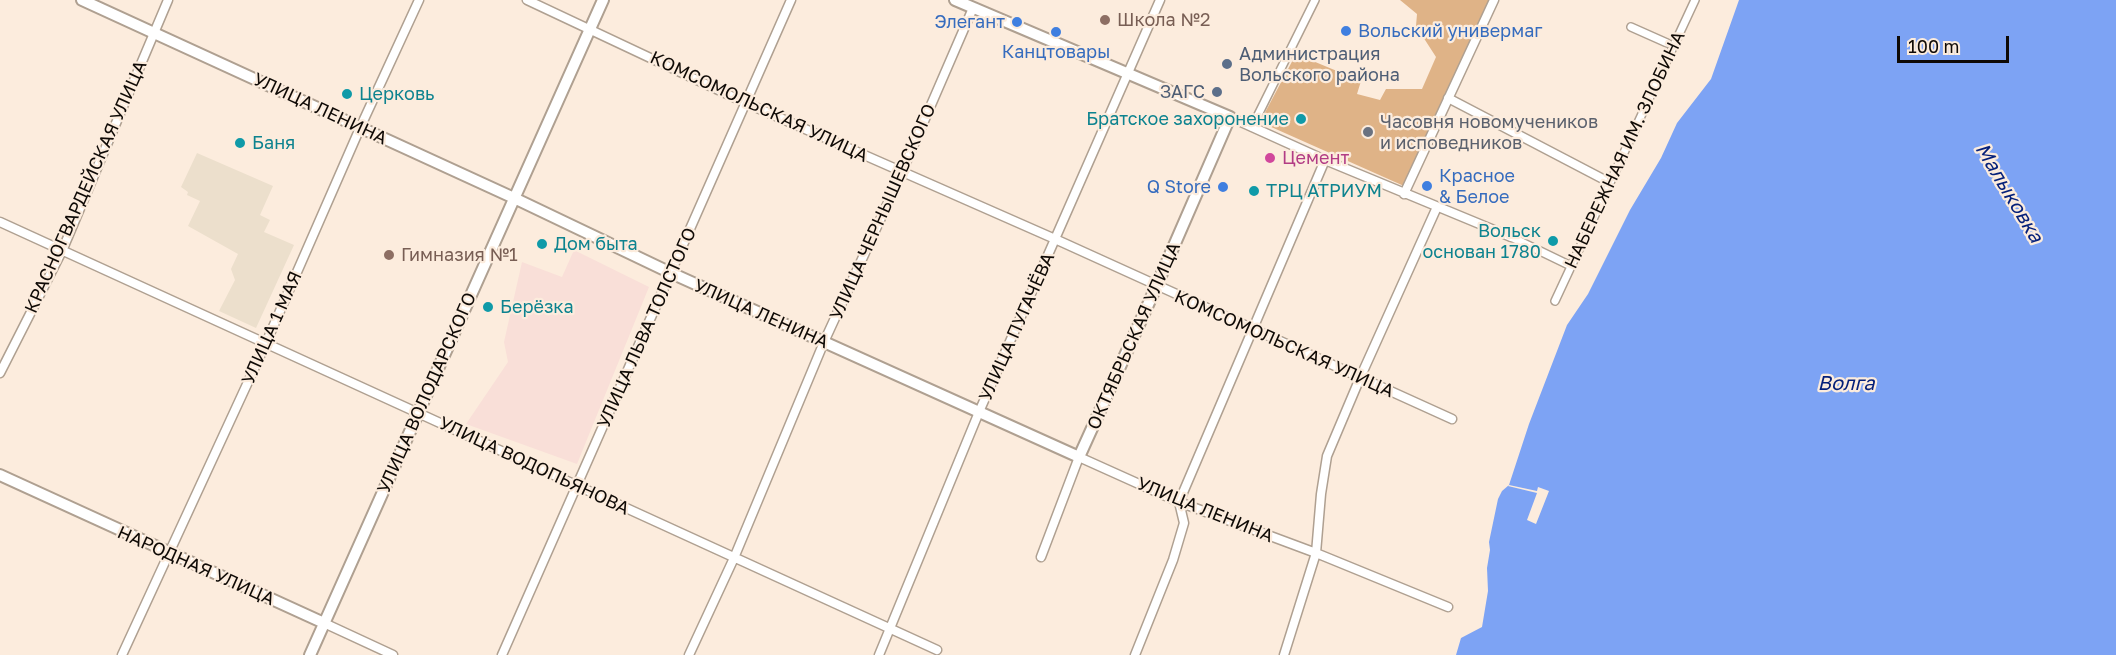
<!DOCTYPE html>
<html>
<head>
<meta charset="utf-8">
<style>
  body { margin:0 }
  #map { position:relative; width:2116px; height:655px; overflow:hidden; background:#fcecdd; font-family:"Golos Text",sans-serif }
  canvas { display:block }
  .scale { position:absolute; left:1897px; top:36px; width:112px; height:27px; box-sizing:border-box; border:3px solid #0f0a06; border-top:0; padding-left:8px; font-size:18px; line-height:21px; white-space:nowrap; color:#0f0a06; -webkit-text-stroke:4px #fcecdd; paint-order:stroke }
</style>
</head>
<body>
<div id="map">
<canvas width="2116" height="655"></canvas>
<div class="scale">100 m</div>
</div>
<script>
const context = document.querySelector('canvas').getContext('2d');
context.lineJoin = 'round';
function paint(path, color) { context.fillStyle = color; context.fill(path, 'evenodd'); }
const shape = rows => new Path2D(rows.map(r => 'M' + r).join(''));
function trace(path, color, width, dash) { context.strokeStyle = color; context.lineWidth = width; context.lineCap = dash ? 'butt' : 'round'; context.setLineDash(dash || []); context.stroke(path); }
function drawText(font, color, halo, rows, align = 'center') {
  context.font = font + ' "Golos Text",sans-serif'; context.lineWidth = 4.5; context.setLineDash([]); context.textBaseline = 'middle'; context.strokeStyle = halo; context.fillStyle = color; for (const [text, x, y, turn = 0] of rows) {
    context.save(); context.translate(x, y); context.rotate((+turn || 0) * Math.PI / 180); context.textAlign = isNaN(turn) ? turn : align; if (halo) context.strokeText(text, 0, 0); context.fillText(text, 0, 0); context.restore();
  }
}
paint(shape([
  [574,250,649,287,577,464,466,424,508,362,504,342,522,262,562,277]
]), '#f9dfd8');
paint(shape([
  [197,153,273,186,260,215,270,220,264,232,294,245,256,328,219,311,235,280,231,269,238,254,188,226,200,201,187,195,188,192,181,187]
]), '#ecdfcc');
paint(shape([
  [1400,0,1489,0,1404,186,1260,122,1296,54,1361,81,1357,94,1380,100,1386,89,1422,89,1436,57,1416,26,1417,14]
]), '#dfb387');
paint(shape([
  [1739,0,2116,0,2116,655,1456,655,1461,638,1482,627,1488,591,1487,568,1490,550,1489,542,1498,499,1502,491,1509,485,1529,424,1567,325,1588,294,1630,210,1661,158,1677,123,1711,79]
]), '#7da3f4');
paint(shape([
  [1509,485,1537,491,1538,487,1549,491,1536,524,1527,520,1537,493,1508,486]
]), '#fcecdd');
const pedestrian = shape([
  [1631,27,1667,43],
  [1252,127,1315,0],
  [1511,237,1571,266],
  [1555,301,1695,0]
]);
const minor = shape([
  [527,0,746,103,1055,239,1452,419],
  [1448,98,1603,179],
  [1230,117,1325,160,1511,237],
  [1404,194,1494,0],
  [0,222,937,650],
  [0,373,62,251,168,0],
  [1041,557,1079,457,1179,502,1316,553,1448,607],
  [324,623,393,655],
  [122,655,266,343,360,128,419,0],
  [502,655,791,0],
  [689,655,734,558,824,342,902,172,973,8],
  [879,655,979,412,1160,0],
  [1135,655,1173,560,1184,523,1179,502,1325,160],
  [1284,655,1316,553,1321,494,1327,456,1360,378,1437,207]
]);
const tertiary = shape([
  [82,0,514,198,671,273,1079,457,1156,287,1230,117,955,0],
  [0,475,324,623],
  [310,655,603,0]
]);
trace(pedestrian, '#afa091', 10);
trace(minor, '#afa091', 11);
trace(tertiary, '#afa091', 14);
trace(pedestrian, '#fff', 7);
trace(minor, '#fff', 8);
trace(tertiary, '#fff', 10);
for (const [x, y, r, color] of [
  [1105,20,6,"#8d6e63"],
  [1017,22,6,"#3f7fe0"],
  [1346,31,6,"#3f7fe0"],
  [1056,32,6,"#3f7fe0"],
  [1227,64,6,"#5c6f8a"],
  [1217,92,6,"#5c6f8a"],
  [347,94,6,"#0f9aa8"],
  [1301,119,6,"#0f9aa8"],
  [1368,132,6,"#6b7280"],
  [240,143,6,"#0f9aa8"],
  [1270,158,6,"#d1479c"],
  [1427,186,6,"#3f7fe0"],
  [1223,187,6,"#3f7fe0"],
  [1254,191,6,"#0f9aa8"],
  [1553,241,6,"#0f9aa8"],
  [542,244,6,"#0f9aa8"],
  [389,255,6,"#8d6e63"],
  [488,307,6,"#0f9aa8"]
]) { const dot = new Path2D(); dot.arc(x, y, r, 0, 2 * Math.PI); context.fillStyle = color; context.fill(dot); trace(dot, '#fcecdd', 2); }
drawText('18px', '#785e54', '#fcecdd', [
  ["Школа №2",1117,20],
  ["Гимназия №1",401,255]
], 'left');
drawText('18px', '#366cbe', '#fcecdd', [
  ["Элегант",1005,22],
  ["Вольский универмаг",1358,31,"left"],
  ["Канцтовары",1056,52,"center"],
  ["Красное",1439,176,"left"],
  ["& Белое",1439,197,"left"],
  ["Q Store",1211,187]
], 'right');
drawText('18px', '#4e5e75', '#fcecdd', [
  ["Администрация",1239,54],
  ["Вольского района",1239,75],
  ["ЗАГС",1205,92,"right"]
], 'left');
drawText('18px', '#0d838f', '#fcecdd', [
  ["Церковь",359,94],
  ["Братское захоронение",1289,119,"right"],
  ["Баня",252,143],
  ["ТРЦ АТРИУМ",1266,191],
  ["Вольск",1541,231,"right"],
  ["основан 1780",1541,252,"right"],
  ["Дом быта",554,244],
  ["Берёзка",500,307]
], 'left');
drawText('18px', '#0f0a06', '#fcecdd', [
  ["КОМСОМОЛЬСКАЯ УЛИЦА",759,107,25],
  ["УЛИЦА ЛЕНИНА",320,109,25],
  ["НАБЕРЕЖНАЯ ИМ. ЗЛОБИНА",1625,150,-65],
  ["КРАСНОГВАРДЕЙСКАЯ УЛИЦА",86,187,-66],
  ["УЛИЦА ЧЕРНЫШЕВСКОГО",883,212,-66],
  ["УЛИЦА ЛЕНИНА",761,314,24],
  ["УЛИЦА ПУГАЧЁВА",1017,327,-66],
  ["УЛИЦА 1 МАЯ",272,328,-66],
  ["УЛИЦА ЛЬВА ТОЛСТОГО",647,328,-66],
  ["ОКТЯБРЬСКАЯ УЛИЦА",1134,336,-66],
  ["КОМСОМОЛЬСКАЯ УЛИЦА",1284,344,24],
  ["УЛИЦА ВОЛОДАРСКОГО",427,393,-66],
  ["УЛИЦА ВОДОПЬЯНОВА",534,466,25],
  ["УЛИЦА ЛЕНИНА",1205,510,22],
  ["НАРОДНАЯ УЛИЦА",196,566,24]
]);
drawText('18px', '#5b616d', '#fcecdd', [
  ["Часовня новомучеников",1380,122],
  ["и исповедников",1380,143]
], 'left');
drawText('18px', '#b23c85', '#fcecdd', [
  ["Цемент",1282,158]
], 'left');
drawText('italic 20px', '#041f79', '#fcecdd', [
  ["Малыковка",2009,193,59],
  ["Волга",1846,384]
]);
</script>
</body>
</html>
